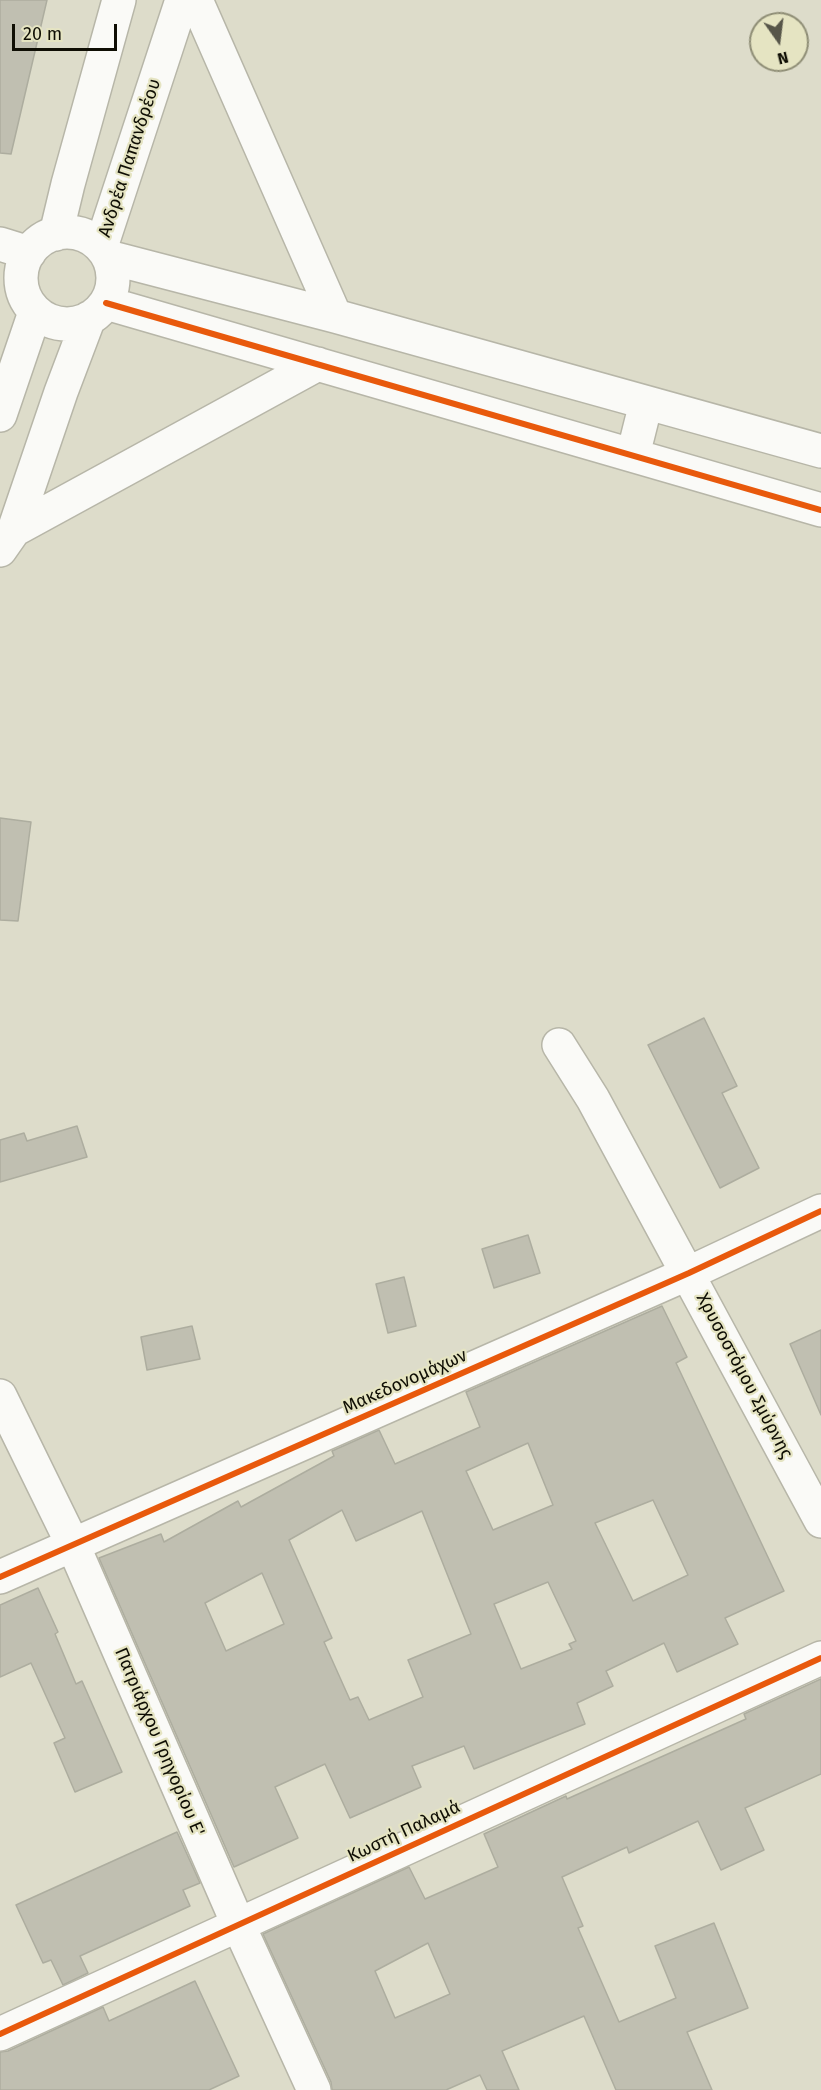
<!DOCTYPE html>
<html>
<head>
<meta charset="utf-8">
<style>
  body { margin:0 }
  #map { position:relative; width:821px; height:2090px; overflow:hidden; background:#dddcca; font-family:"Fira Sans",sans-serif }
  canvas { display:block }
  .north { position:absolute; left:749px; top:12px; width:60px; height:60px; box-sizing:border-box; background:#e5e4c2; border:2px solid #8f8e76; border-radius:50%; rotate:166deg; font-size:16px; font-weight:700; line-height:24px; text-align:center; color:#0f0e04 }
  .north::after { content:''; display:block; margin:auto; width:21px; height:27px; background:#575649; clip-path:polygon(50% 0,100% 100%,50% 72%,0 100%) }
  .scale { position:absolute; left:12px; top:24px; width:105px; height:27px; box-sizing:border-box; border:3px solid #0f0e04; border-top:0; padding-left:8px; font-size:18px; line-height:21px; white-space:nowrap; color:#0f0e04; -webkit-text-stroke:4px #e5e4c2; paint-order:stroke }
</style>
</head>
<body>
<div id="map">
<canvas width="821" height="2090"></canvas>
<div class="north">N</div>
<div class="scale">20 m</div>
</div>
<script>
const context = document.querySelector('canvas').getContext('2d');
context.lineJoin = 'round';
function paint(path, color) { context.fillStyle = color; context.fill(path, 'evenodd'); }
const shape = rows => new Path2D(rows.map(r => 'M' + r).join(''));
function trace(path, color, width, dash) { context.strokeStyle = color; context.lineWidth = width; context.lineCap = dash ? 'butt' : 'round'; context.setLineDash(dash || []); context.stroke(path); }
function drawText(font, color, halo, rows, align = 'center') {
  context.font = font + ' "Fira Sans",sans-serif'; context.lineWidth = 4.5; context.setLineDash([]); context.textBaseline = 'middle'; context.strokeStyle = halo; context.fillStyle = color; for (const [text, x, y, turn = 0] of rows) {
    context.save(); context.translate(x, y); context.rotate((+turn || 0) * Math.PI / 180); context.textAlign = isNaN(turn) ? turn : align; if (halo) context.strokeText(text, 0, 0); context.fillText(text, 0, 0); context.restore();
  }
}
const building = shape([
  [0,0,47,0,11,154,0,153,0,0],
  [0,818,31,822,18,921,0,920,0,818],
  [704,1018,737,1086,722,1093,759,1168,720,1188,648,1045,704,1018],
  [77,1126,87,1157,0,1182,0,1140,24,1133,27,1141,77,1126],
  [528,1235,540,1273,494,1288,482,1249,528,1235],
  [404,1277,416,1326,388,1333,376,1284,404,1277],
  [662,1306,687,1357,676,1363,784,1591,725,1618,738,1644,677,1672,664,1643,606,1671,613,1686,577,1703,585,1724,474,1769,464,1746,412,1766,421,1787,350,1818,325,1764,275,1787,298,1838,234,1867,99,1558,161,1534,164,1542,238,1501,241,1507,334,1456,332,1451,379,1430,395,1464,480,1427,466,1392,662,1306],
  [528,1443,553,1505,493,1530,466,1471,528,1443],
  [653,1500,688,1575,633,1601,595,1523,653,1500],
  [342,1510,356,1541,422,1511,471,1634,408,1660,423,1697,369,1720,358,1697,350,1700,324,1642,332,1638,289,1540,342,1510],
  [262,1573,284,1624,226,1651,205,1603,262,1573],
  [548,1582,576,1641,569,1644,572,1649,521,1669,494,1604,548,1582],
  [192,1326,200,1359,147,1370,141,1337,192,1326],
  [821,1330,821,1415,790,1344,821,1330],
  [38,1588,58,1632,55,1634,76,1684,82,1681,122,1772,75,1792,54,1743,65,1738,31,1663,0,1677,0,1605,38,1588],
  [821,1679,821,1774,745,1808,764,1850,721,1870,698,1821,629,1853,627,1847,562,1877,583,1926,578,1928,619,2022,676,1998,655,1946,714,1923,748,2008,687,2032,712,2090,616,2090,584,2016,502,2051,519,2090,487,2090,480,2075,446,2090,332,2090,331,2082,263,1934,409,1867,425,1899,498,1867,484,1834,566,1796,567,1799,746,1719,744,1714,821,1679],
  [428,1943,450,1994,395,2018,375,1971,428,1943],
  [177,1832,200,1883,183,1890,190,1906,80,1956,88,1973,63,1985,51,1960,43,1963,16,1905,177,1832],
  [195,1981,239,2076,209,2090,0,2090,0,2052,8,2051,103,2007,109,2021,195,1981]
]);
paint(building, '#c0bfb1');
trace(building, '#adad9f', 1.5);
const minor = shape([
  [196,0,335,316],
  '21 278a46 46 0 1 1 92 0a46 46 0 1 1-92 0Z',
  [56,234,68,184,119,0],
  [0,244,29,253],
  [101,247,182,0],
  [108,257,335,316,821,451],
  [106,303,821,510],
  [0,415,35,312],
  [633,455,646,403],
  [14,530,318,364],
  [0,550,14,530,61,392,89,318],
  [559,1045,593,1099,821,1521],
  [0,1396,73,1545,238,1924,314,2090],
  [0,1577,689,1273,821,1211],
  [0,2034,821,1658]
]);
trace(minor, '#b7b6a8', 36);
trace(minor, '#fafaf7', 33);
trace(shape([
  [106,303,821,510],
  [0,1577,689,1273,821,1211],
  [0,2034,821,1658]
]), '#e8590c', 6);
drawText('18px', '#0f0e04', '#e5e4c2', [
  ["Ανδρέα Παπανδρέου",130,158,-72],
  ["Χρυσοστόμου Σμύρνης",744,1376,62],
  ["Μακεδονομάχων",405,1382,-24],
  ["Πατριάρχου Γρηγορίου Ε'",159,1742,67],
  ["Κωστή Παλαμά",404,1832,-25]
]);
</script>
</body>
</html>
